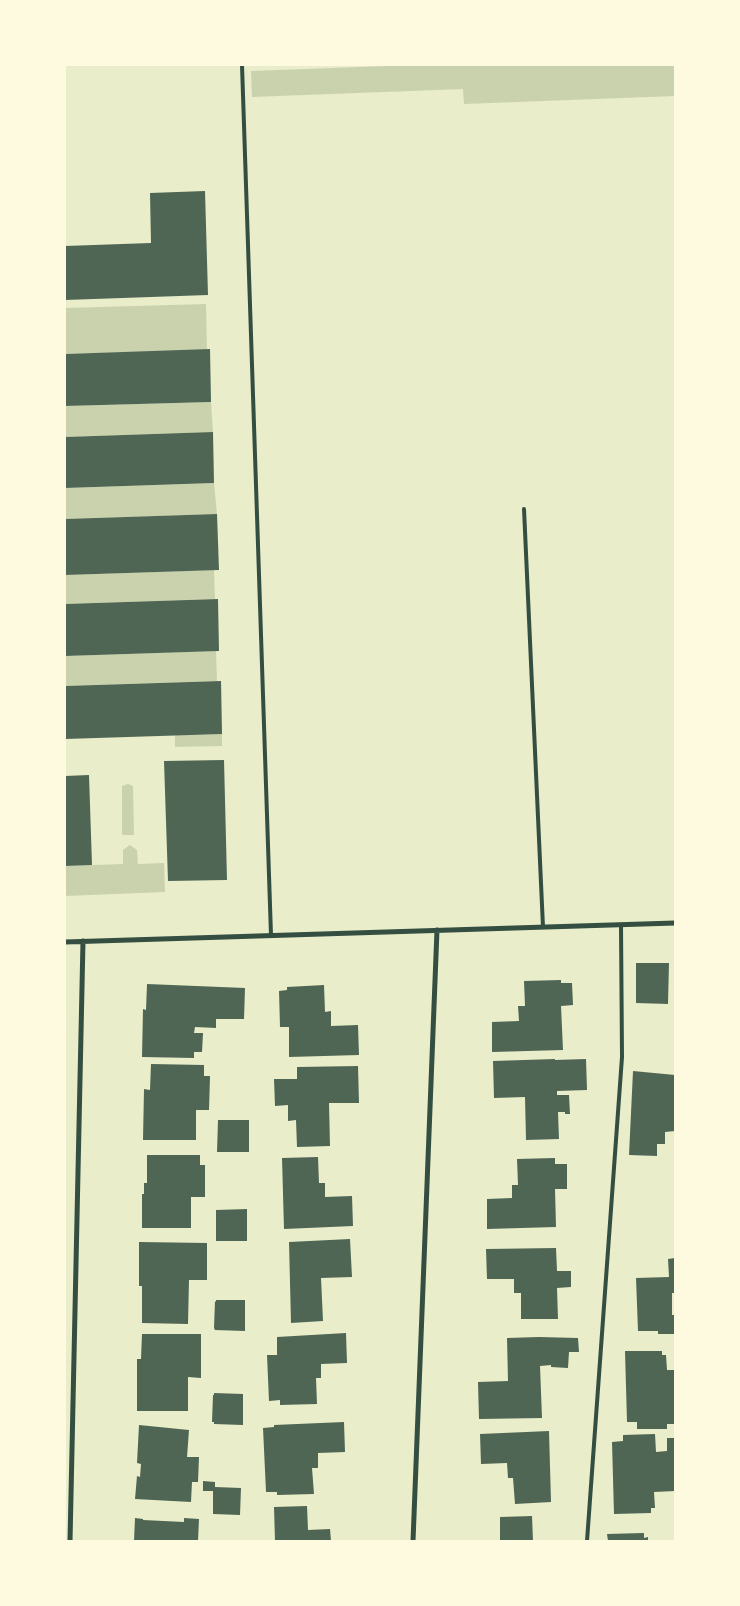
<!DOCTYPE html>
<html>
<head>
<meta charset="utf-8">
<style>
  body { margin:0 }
  #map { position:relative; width:740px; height:1606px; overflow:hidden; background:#e9edc9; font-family:"Roboto Condensed",sans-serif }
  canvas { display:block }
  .frame { position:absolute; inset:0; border:66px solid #fefae0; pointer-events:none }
</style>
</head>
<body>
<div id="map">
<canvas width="740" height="1606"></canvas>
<div class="frame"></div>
</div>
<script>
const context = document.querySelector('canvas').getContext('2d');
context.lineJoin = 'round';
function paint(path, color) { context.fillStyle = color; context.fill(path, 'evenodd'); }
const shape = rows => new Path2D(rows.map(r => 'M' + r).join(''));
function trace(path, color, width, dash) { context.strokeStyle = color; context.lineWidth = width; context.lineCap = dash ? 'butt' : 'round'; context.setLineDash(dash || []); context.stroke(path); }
paint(shape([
  [414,65,675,65,675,96,464,104,463,89,252,97,251,71],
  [206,304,207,350,65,354,65,308],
  [211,402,213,432,65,437,65,406],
  [214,483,217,514,65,519,65,488],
  [214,570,215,599,65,604,65,575],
  [216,651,217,681,65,686,65,656],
  [222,734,222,746,175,747,175,735],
  [128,784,133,786,134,835,122,835,122,786],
  [130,845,137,850,138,864,164,863,165,892,65,896,65,866,123,864,123,850]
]), '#cad2ad');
paint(shape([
  [205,191,208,295,65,300,65,246,151,243,150,193],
  [210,349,211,402,65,406,65,354],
  [213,432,214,483,65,488,65,437],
  [217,514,219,570,65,575,65,519],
  [218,599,219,651,65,656,65,604],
  [221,681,222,734,65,739,65,686],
  [224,760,227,880,168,881,164,761],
  [89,775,92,865,65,866,65,776],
  [636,963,669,963,668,1004,636,1003],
  [561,980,561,983,572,983,573,1005,561,1006,563,1050,492,1052,492,1022,519,1021,518,1006,525,1006,524,981],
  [147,984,245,988,244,1019,216,1019,216,1028,195,1027,194,1033,203,1033,202,1052,194,1052,194,1058,142,1057,143,1009,146,1010],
  [324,985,325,1012,331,1011,331,1026,358,1025,359,1055,289,1057,289,1027,280,1027,279,991,287,990,287,987],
  [555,1059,555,1060,586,1059,587,1090,557,1091,557,1095,569,1095,570,1114,565,1114,565,1112,558,1112,559,1139,526,1140,525,1097,494,1098,493,1061],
  [151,1064,204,1065,204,1076,210,1076,209,1110,196,1110,196,1140,143,1140,144,1089,150,1090],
  [358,1066,359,1103,329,1103,330,1146,297,1147,296,1120,288,1121,288,1105,275,1106,274,1079,297,1079,297,1067],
  [633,1071,675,1075,675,1131,665,1132,665,1144,657,1144,657,1156,629,1155],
  [218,1120,249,1120,249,1152,217,1152],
  [147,1155,200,1155,200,1165,205,1165,205,1197,191,1197,191,1228,142,1228,142,1194,144,1194,144,1183,147,1183],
  [318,1157,319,1183,325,1183,325,1197,352,1196,353,1226,284,1229,282,1158],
  [555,1158,555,1164,567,1164,567,1189,555,1189,556,1227,487,1229,487,1199,512,1198,512,1185,518,1185,517,1159],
  [247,1209,247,1241,216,1241,216,1210],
  [350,1239,352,1277,321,1278,323,1321,291,1323,289,1242],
  [139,1242,207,1243,207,1280,189,1280,188,1324,142,1323,142,1286,139,1286],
  [556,1248,557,1271,571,1271,571,1287,557,1288,558,1319,521,1319,521,1293,514,1293,514,1279,487,1279,486,1249],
  [675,1258,675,1293,672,1293,672,1315,675,1315,675,1334,658,1334,658,1331,638,1331,636,1278,669,1277,668,1259],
  [216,1300,245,1300,245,1331,215,1330,214,1328,215,1301,216,1302],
  [346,1333,347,1363,321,1364,321,1378,316,1378,317,1404,280,1405,280,1400,269,1401,267,1355,277,1355,277,1337],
  [142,1334,201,1334,201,1378,188,1377,188,1411,137,1411,137,1359,141,1359],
  [539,1337,578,1338,579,1352,569,1352,568,1368,551,1367,551,1365,540,1366,542,1418,479,1419,478,1382,508,1381,507,1338],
  [625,1351,662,1351,662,1355,666,1355,667,1370,675,1370,675,1424,667,1424,667,1429,637,1429,637,1422,627,1422],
  [214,1393,243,1394,243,1425,214,1424,214,1422,212,1422,213,1395,214,1395],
  [344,1422,345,1452,318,1453,318,1468,312,1468,314,1494,277,1495,277,1492,266,1492,263,1428,274,1427,274,1425],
  [139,1425,189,1430,187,1457,199,1457,198,1482,192,1482,191,1502,135,1499,137,1476,140,1477,141,1464,137,1463],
  [549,1431,551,1502,515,1504,513,1478,508,1478,507,1463,481,1464,480,1434],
  [655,1434,656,1452,667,1451,667,1438,675,1438,675,1491,654,1492,655,1508,651,1508,651,1513,614,1514,612,1442,623,1441,623,1435],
  [203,1481,215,1482,215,1487,241,1488,240,1515,213,1514,213,1491,203,1491],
  [307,1506,308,1530,330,1529,331,1541,275,1541,274,1507],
  [532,1516,533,1541,500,1541,500,1517],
  [135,1518,143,1519,143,1520,184,1522,184,1518,199,1519,198,1541,134,1541],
  [644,1533,644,1538,648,1537,648,1541,608,1541,607,1534]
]), '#4f6655');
trace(shape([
  [242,65,271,935],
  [524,509,543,927],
  [587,1541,622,1057,621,925]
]), '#344e41', 4);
trace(shape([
  [65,942,675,923],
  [70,1541,83,941],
  [413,1541,437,930]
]), '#344e41', 5);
</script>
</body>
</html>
